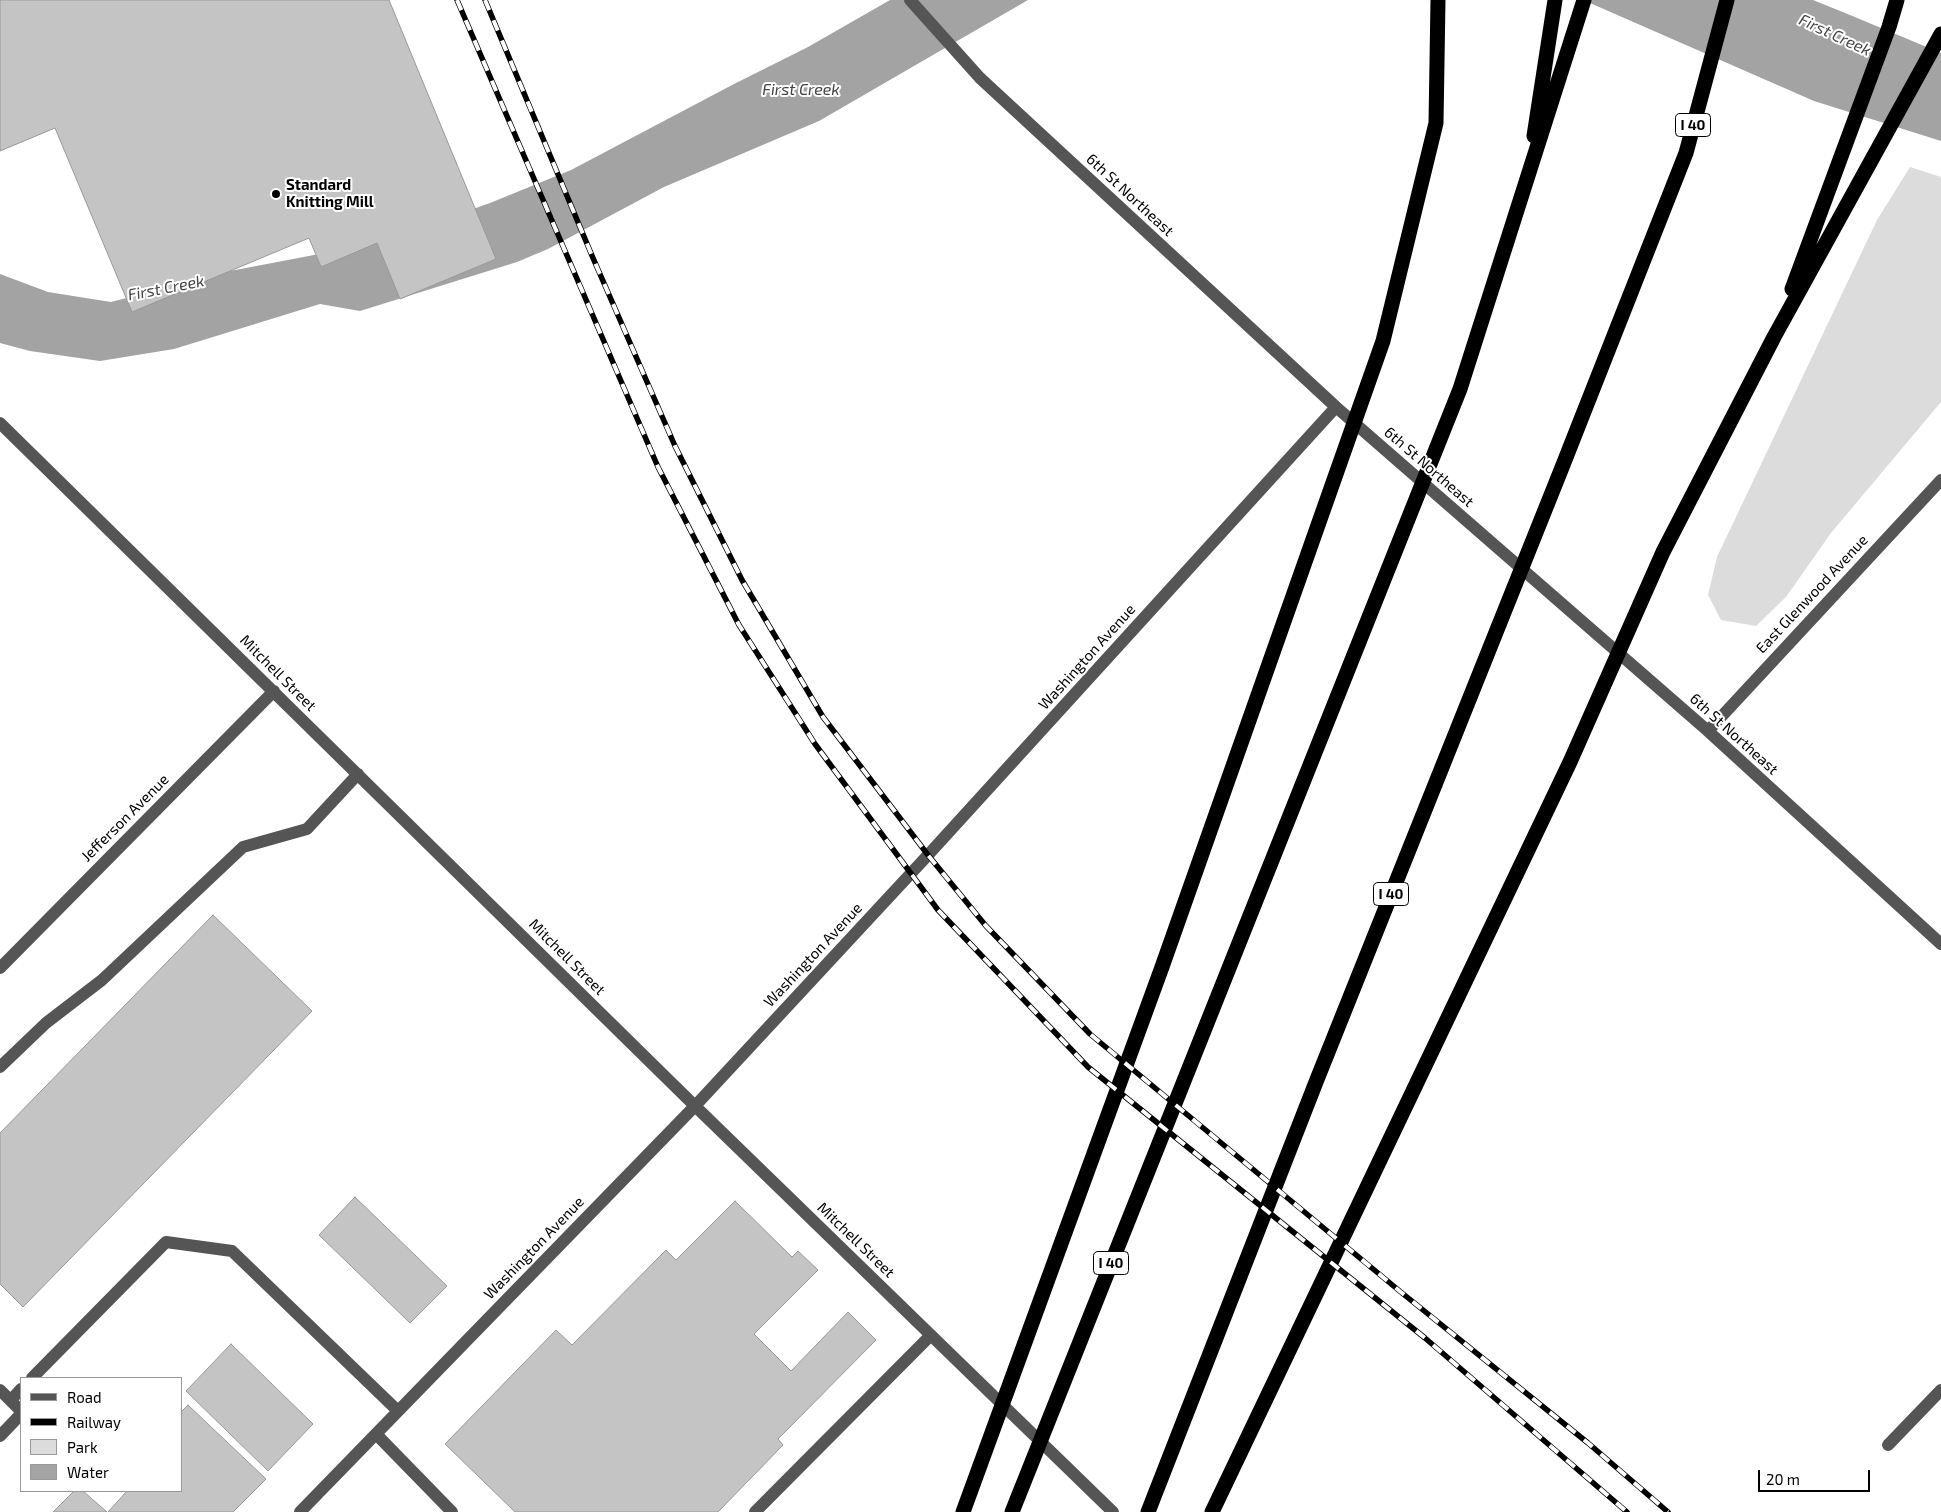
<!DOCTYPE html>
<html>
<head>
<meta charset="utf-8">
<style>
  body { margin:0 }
  #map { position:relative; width:1941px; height:1512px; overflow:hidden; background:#fff; font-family:"Exo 2",sans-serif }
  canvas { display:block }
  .legend { position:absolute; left:20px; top:1377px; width:162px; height:115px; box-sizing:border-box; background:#fff; border:1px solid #999; margin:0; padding:6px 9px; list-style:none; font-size:15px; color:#000 }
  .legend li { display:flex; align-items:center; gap:10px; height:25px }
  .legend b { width:25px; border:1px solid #999 }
  .scale { position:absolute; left:1758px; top:1470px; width:112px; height:22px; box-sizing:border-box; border:2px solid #000; border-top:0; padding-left:6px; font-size:15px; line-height:18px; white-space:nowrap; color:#000; -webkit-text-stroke:4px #fff; paint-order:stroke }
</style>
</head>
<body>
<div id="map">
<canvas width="1941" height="1512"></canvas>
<ul class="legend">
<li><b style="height:6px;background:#555"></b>Road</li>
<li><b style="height:6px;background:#000"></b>Railway</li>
<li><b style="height:14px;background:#dcdcdc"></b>Park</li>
<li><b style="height:14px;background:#a3a3a3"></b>Water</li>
</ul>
<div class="scale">20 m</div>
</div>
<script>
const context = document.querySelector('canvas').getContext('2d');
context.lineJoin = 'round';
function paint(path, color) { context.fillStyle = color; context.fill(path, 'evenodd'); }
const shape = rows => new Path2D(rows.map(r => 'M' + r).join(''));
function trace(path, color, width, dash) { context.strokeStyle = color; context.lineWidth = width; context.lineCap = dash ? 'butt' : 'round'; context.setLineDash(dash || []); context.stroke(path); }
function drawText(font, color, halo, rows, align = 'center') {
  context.font = font + ' "Exo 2",sans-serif'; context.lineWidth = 4; context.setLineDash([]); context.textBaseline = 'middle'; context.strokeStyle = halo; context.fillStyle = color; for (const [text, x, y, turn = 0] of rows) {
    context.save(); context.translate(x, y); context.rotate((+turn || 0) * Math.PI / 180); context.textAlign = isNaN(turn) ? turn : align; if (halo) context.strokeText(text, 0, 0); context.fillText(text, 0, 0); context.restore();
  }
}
paint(shape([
  [1910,167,1941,177,1941,402,1831,533,1786,597,1756,626,1721,620,1708,595,1717,557,1877,220]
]), '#dcdcdc');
paint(shape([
  [890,0,1028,0,819,121,664,187,548,249,517,262,360,311,320,304,174,349,100,361,30,351,0,343,0,274,48,292,111,302,230,271,377,243,490,203,571,170,734,84,808,47],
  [1583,0,1813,0,1850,15,1941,53,1941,141,1814,101]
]), '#a3a3a3');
const building = shape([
  [0,0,389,0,496,259,400,299,377,243,321,267,309,238,132,312,55,128,0,151,0,0],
  [213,915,312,1011,23,1307,0,1284,0,1133,213,915],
  [355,1197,447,1286,410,1323,319,1235,355,1197],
  [735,1201,792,1257,798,1251,818,1270,754,1334,791,1371,848,1312,876,1340,778,1439,783,1445,718,1512,515,1512,445,1444,556,1330,572,1345,666,1250,676,1260,735,1201],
  [231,1344,313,1424,268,1471,186,1391,231,1344],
  [188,1405,266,1479,233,1512,108,1512,127,1491,181,1491,181,1412,188,1405],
  [74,1491,83,1491,107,1512,53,1512,74,1491]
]);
paint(building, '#c4c4c4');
trace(building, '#999', 1);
trace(shape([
  [910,0,980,78,1336,407,1708,731,1941,944],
  [0,423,695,1106,1113,1512],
  [1708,731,1941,480],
  [0,968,274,691],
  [0,1067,46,1023,102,980,243,847,307,829,358,774],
  [32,1378,166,1242,232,1251,398,1411],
  [0,1390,21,1411],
  [11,1400,21,1389],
  [376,1434,452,1512],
  [0,1436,21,1414],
  [1888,1445,1941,1390],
  [300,1512,695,1106,928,855,1336,407],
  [755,1512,931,1335]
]), '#555', 12);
trace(shape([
  [1534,136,1555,0],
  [1792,289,1889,27,1897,0],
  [963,1512,1162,967,1383,341,1436,123,1438,0],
  [1012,1512,1460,389,1584,0],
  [1148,1512,1316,1082,1561,470,1686,153,1727,0],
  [1212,1512,1570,762,1663,552,1774,337,1941,34]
]), '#000', 15);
const rail = shape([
  [457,0,658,467,739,625,815,744,938,910,1088,1067,1425,1338,1627,1512],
  [485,0,593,258,675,446,742,580,823,717,928,855,986,926,1090,1034,1402,1293,1588,1443,1668,1512]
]);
trace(rail, '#000', 5.5);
trace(rail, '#fff', 4, [11]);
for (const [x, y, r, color] of [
  [276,194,5,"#000"]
]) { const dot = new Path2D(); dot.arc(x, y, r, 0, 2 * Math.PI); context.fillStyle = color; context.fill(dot); trace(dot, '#fff', 2); }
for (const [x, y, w] of [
  [1693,125,35],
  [1391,894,35],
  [1111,1263,35]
]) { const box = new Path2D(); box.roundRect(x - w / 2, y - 11.5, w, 23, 4); context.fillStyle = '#fff'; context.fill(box); trace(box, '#000', 1); }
drawText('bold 14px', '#000', null, [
  ["I 40",1693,125],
  ["I 40",1391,894],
  ["I 40",1111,1263]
]);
drawText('bold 15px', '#000', '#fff', [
  ["Standard",286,185],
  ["Knitting Mill",286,202]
], 'left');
drawText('15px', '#000', '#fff', [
  ["6th St Northeast",1130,195,43],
  ["6th St Northeast",1429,467,41],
  ["East Glenwood Avenue",1812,594,-47],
  ["Washington Avenue",1087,657,-48],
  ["Mitchell Street",278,673,45],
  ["6th St Northeast",1734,734,42],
  ["Jefferson Avenue",125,818,-45],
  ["Washington Avenue",813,955,-47],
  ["Mitchell Street",567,957,45],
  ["Mitchell Street",856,1240,44],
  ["Washington Avenue",534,1248,-46]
]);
drawText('italic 16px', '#444', '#fff', [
  ["First Creek",1835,35,25],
  ["First Creek",801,90],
  ["First Creek",166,288,-11]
]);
</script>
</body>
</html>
